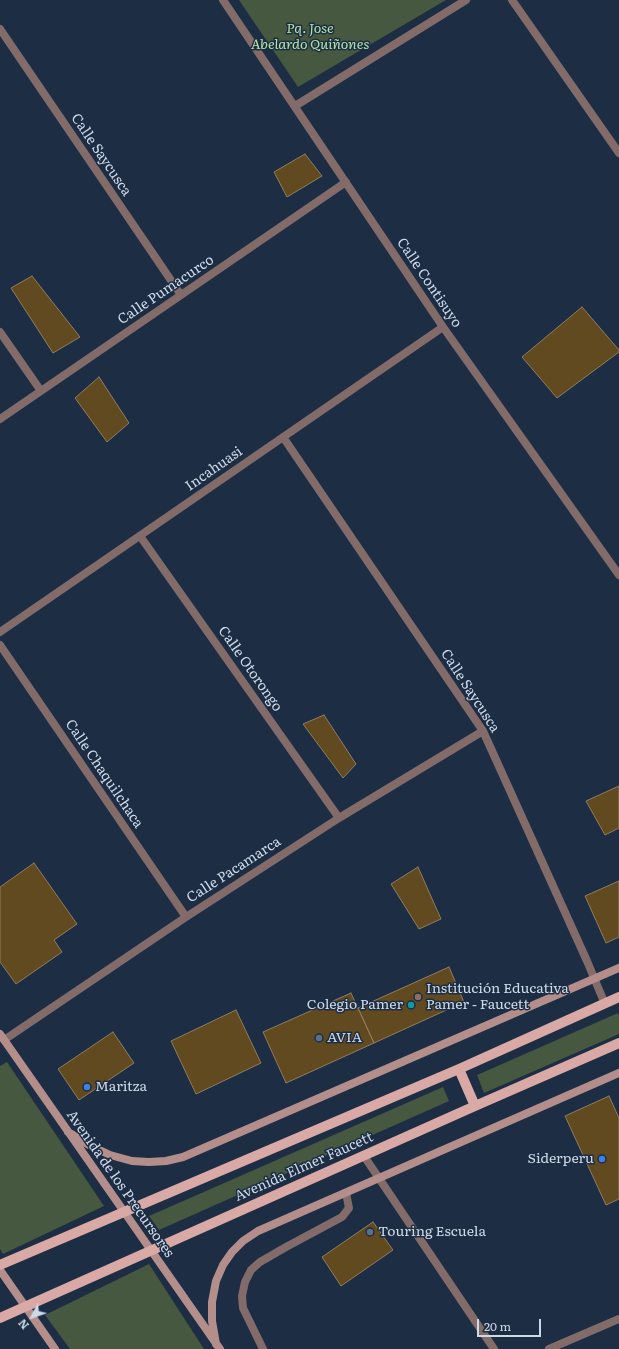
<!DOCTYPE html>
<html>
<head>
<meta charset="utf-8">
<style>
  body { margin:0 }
  #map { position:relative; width:619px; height:1349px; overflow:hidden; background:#1c2d44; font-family:Literata,serif }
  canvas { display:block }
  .north { position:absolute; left:12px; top:1297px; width:40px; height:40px; -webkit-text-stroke:3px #1c2d44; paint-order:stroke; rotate:229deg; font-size:11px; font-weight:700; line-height:16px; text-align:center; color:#ced9e8 }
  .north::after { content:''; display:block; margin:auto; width:14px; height:18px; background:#ced9e8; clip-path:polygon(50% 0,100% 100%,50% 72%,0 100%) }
  .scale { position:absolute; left:477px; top:1319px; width:64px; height:18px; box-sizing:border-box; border:2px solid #ced9e8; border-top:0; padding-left:5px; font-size:12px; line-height:14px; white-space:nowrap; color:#ced9e8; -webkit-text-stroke:3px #1c2d44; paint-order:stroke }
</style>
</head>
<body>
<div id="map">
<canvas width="619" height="1349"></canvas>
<div class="north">N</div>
<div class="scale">20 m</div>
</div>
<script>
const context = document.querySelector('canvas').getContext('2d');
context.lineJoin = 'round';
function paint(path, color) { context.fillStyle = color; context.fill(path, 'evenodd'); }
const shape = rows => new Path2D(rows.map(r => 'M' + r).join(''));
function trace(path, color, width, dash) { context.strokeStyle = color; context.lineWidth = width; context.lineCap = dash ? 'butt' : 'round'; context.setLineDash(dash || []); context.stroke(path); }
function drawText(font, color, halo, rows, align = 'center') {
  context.font = font + ' Literata,serif'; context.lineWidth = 3; context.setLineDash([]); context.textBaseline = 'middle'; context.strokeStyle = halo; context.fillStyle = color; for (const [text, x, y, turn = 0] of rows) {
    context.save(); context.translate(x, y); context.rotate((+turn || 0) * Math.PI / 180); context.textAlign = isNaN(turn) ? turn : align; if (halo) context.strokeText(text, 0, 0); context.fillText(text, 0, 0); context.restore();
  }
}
paint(shape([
  [239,0,446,0,298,87],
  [618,1013,619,1016,619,1034,484,1093,477,1075],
  [7,1062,104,1206,3,1254,0,1249,0,1066],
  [443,1087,449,1101,159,1230,149,1216],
  [149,1264,204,1349,70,1349,45,1315]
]), '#465840');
const building = shape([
  [305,154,322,176,287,197,274,172,305,154],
  [32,276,80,337,53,353,11,288,32,276],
  [582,307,619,350,619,352,557,398,522,357,582,307],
  [99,377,129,423,107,442,75,398,99,377],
  [324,715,356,764,343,778,303,724,324,715],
  [619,786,619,828,605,835,586,801,619,786],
  [34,863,77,924,54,940,62,952,16,984,0,962,0,887,34,863],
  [418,867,441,919,419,929,391,884,418,867],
  [619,881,619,937,606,943,585,896,619,881],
  [449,967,464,1002,374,1043,358,1008,449,967],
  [351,993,374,1043,286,1083,263,1032,351,993],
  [236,1010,261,1063,196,1094,171,1041,236,1010],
  [113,1032,134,1063,79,1100,58,1069,113,1032],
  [609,1096,619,1118,619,1199,606,1205,565,1116,609,1096],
  [373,1222,393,1250,341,1286,322,1257,373,1222]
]);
paint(building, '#624a20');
trace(building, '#907d5f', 1);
trace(shape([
  [263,1349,243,1308,242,1296,245,1282,251,1270,260,1262,286,1247,342,1217,349,1208,346,1193]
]), '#826b69', 8);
trace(shape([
  [223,0,443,327,619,575],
  [512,0,619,153],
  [0,29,181,295],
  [295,106,466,0],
  [0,332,41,391],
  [0,419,346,182],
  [283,437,483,731,587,961,605,1004],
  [140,536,339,818],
  [0,632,443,327],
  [0,645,186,917],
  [4,1040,186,917,339,818,483,731],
  [364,1156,494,1349],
  [549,1349,619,1319]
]), '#826b69', 8);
trace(shape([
  [0,1034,220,1349],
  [68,1132,89,1145,110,1155,132,1161,149,1162,166,1161,183,1157,619,968],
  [0,1270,55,1349],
  [216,1344,212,1321,212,1302,216,1281,223,1265,232,1252,243,1241,258,1231,619,1073]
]), '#b38e8b', 8);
trace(shape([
  [459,1069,475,1106],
  [0,1265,459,1069,619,997],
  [0,1318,475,1106,619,1043]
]), '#d9a9a5', 10);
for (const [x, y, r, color] of [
  [418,997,4,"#8d6e63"],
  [411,1005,4,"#0f9aa8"],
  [319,1038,4,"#5c6f8a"],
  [87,1087,4,"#3f7fe0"],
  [602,1159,4,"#3f7fe0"],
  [370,1232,4,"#5c6f8a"]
]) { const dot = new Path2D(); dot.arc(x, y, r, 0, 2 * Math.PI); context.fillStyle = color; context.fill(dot); trace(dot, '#1c2d44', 1.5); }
drawText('italic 14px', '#b4e3a5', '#1c2d44', [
  ["Pq. Jose",310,29],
  ["Abelardo Quiñones",310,45]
]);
drawText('14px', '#ced9e8', '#1c2d44', [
  ["Calle Saycusca",101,155,56],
  ["Calle Contisuyo",429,283,56],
  ["Calle Pumacurco",166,290,-34],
  ["Incahuasi",214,469,-35],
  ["Calle Otorongo",250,669,55],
  ["Calle Saycusca",470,691,57],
  ["Calle Chaquilchaca",104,774,56],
  ["Calle Pacamarca",234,870,-33],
  ["Avenida Elmer Faucett",304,1167,-24],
  ["Avenida de los Precursores",120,1184,55]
]);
drawText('14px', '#ced9e8', '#1c2d44', [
  ["Institución Educativa",426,989],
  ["Pamer - Faucett",426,1005],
  ["Colegio Pamer",403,1005,"right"],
  ["AVIA",327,1038],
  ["Maritza",95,1087],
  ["Siderperu",594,1159,"right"],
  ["Touring Escuela",378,1232]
], 'left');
</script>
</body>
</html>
